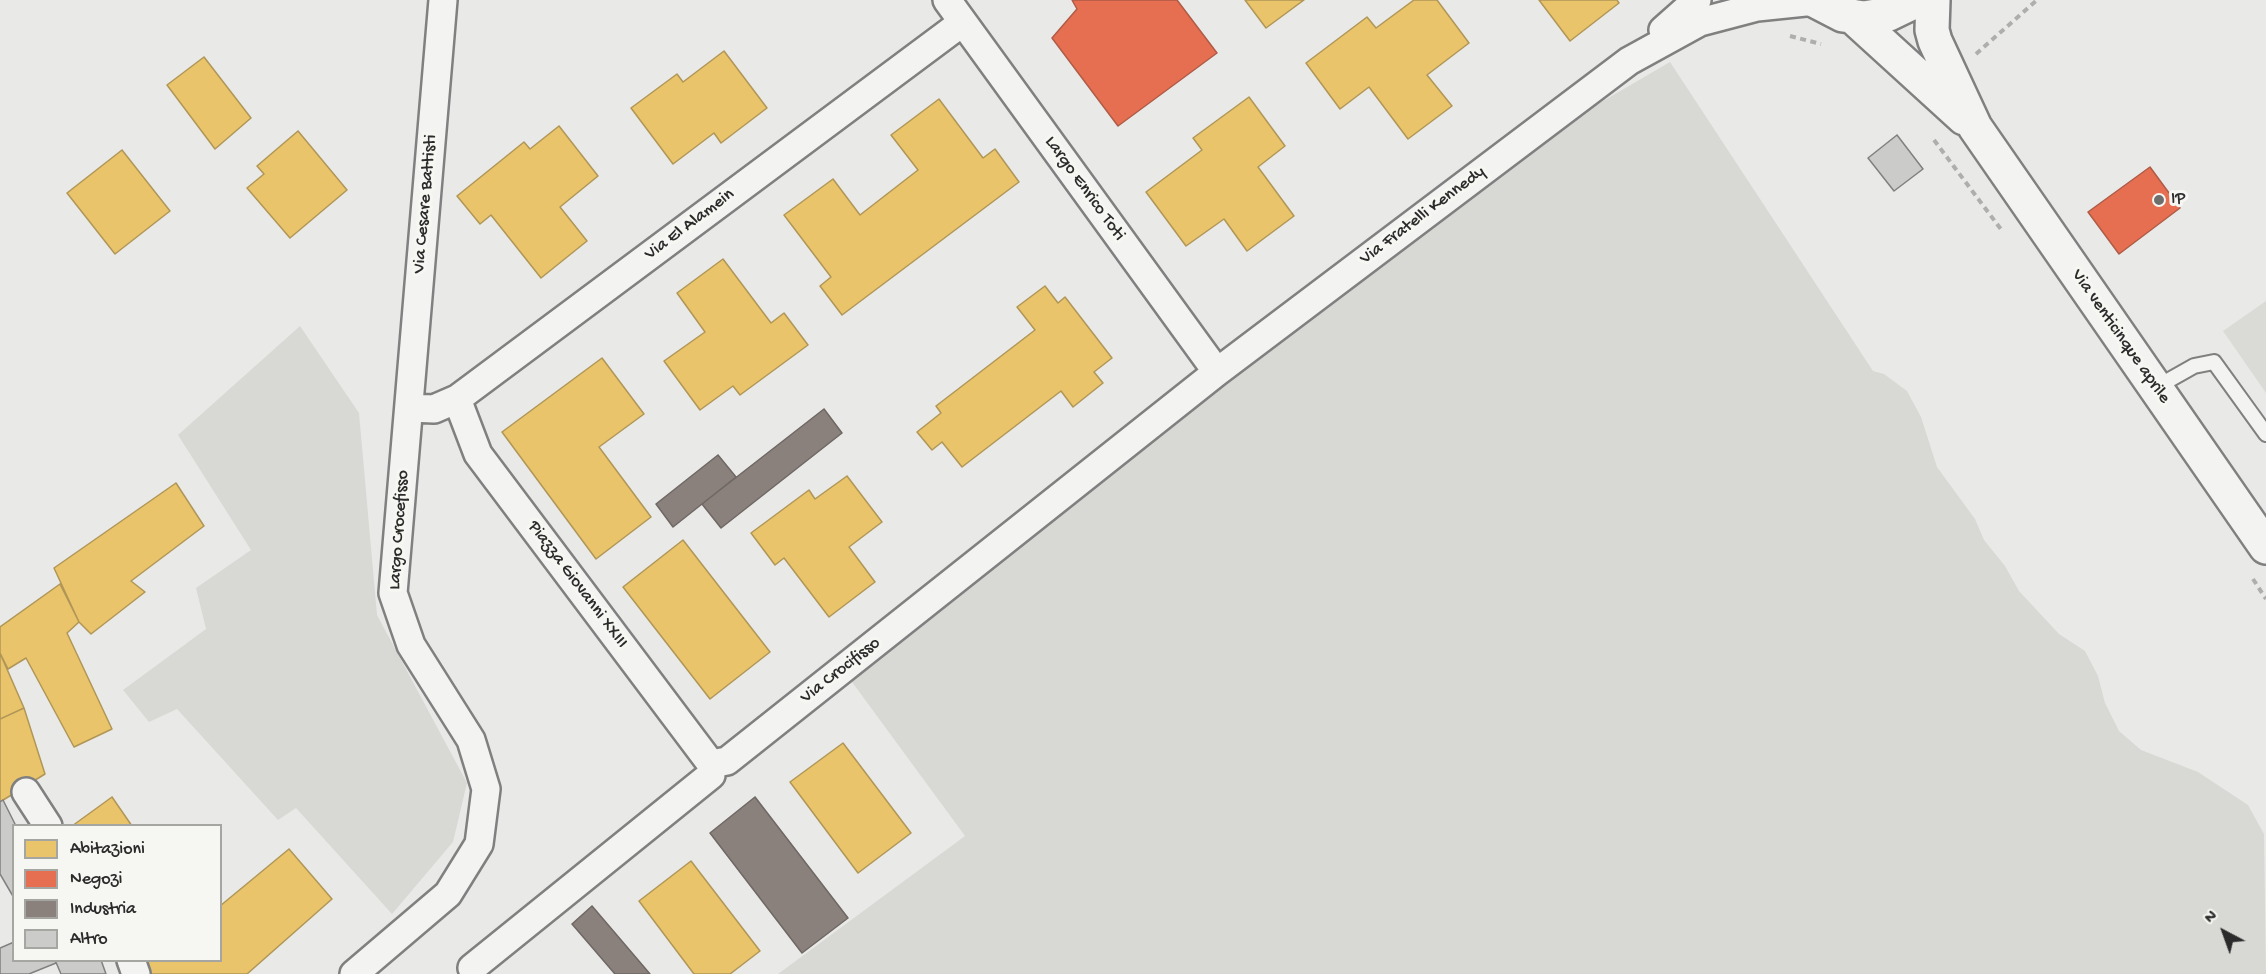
<!DOCTYPE html>
<html>
<head>
<meta charset="utf-8">
<style>
  body { margin:0 }
  #map { position:relative; width:2266px; height:974px; overflow:hidden; background:#e9e9e7; font-family:"Gochi Hand",sans-serif }
  canvas { display:block }
  .legend { position:absolute; left:12px; top:824px; width:210px; height:138px; box-sizing:border-box; background:#f6f6f2; border:2px solid #a5a5a2; margin:0; padding:8px 10px; list-style:none; font-size:18px; color:#2b2b2b }
  .legend li { display:flex; align-items:center; gap:12px; height:30px }
  .legend b { width:30px; border:2px solid #a5a5a2 }
  .north { position:absolute; left:2194px; top:902px; width:60px; height:60px; -webkit-text-stroke:4px #f6f6f2; paint-order:stroke; rotate:319deg; font-size:16px; font-weight:700; line-height:24px; text-align:center; color:#2b2b2b }
  .north::after { content:''; display:block; margin:auto; width:21px; height:27px; background:#2b2b2b; clip-path:polygon(50% 0,100% 100%,50% 72%,0 100%) }
</style>
</head>
<body>
<div id="map">
<canvas width="2266" height="974"></canvas>
<ul class="legend">
<li><b style="height:16px;background:#e9c46a"></b>Abitazioni</li>
<li><b style="height:16px;background:#e76f51"></b>Negozi</li>
<li><b style="height:16px;background:#8a817c"></b>Industria</li>
<li><b style="height:16px;background:#cbcbca"></b>Altro</li>
</ul>
<div class="north">N</div>
</div>
<script>
const context = document.querySelector('canvas').getContext('2d');
context.lineJoin = 'round';
function paint(path, color) { context.fillStyle = color; context.fill(path, 'evenodd'); }
const shape = rows => new Path2D(rows.map(r => 'M' + r).join(''));
function trace(path, color, width, dash) { context.strokeStyle = color; context.lineWidth = width; context.lineCap = dash ? 'butt' : 'round'; context.setLineDash(dash || []); context.stroke(path); }
function drawText(font, color, halo, rows, align = 'center') {
  context.font = font + ' "Gochi Hand",sans-serif'; context.lineWidth = 6; context.setLineDash([]); context.textBaseline = 'middle'; context.strokeStyle = halo; context.fillStyle = color; for (const [text, x, y, turn = 0] of rows) {
    context.save(); context.translate(x, y); context.rotate((+turn || 0) * Math.PI / 180); context.textAlign = isNaN(turn) ? turn : align; if (halo) context.strokeText(text, 0, 0); context.fillText(text, 0, 0); context.restore();
  }
}
paint(shape([
  [2266,301,2266,393,2223,331]
]), '#dadad7');
paint(shape([
  [1670,62,1873,371,1884,374,1907,391,1921,417,1937,467,1975,519,1984,540,2005,566,2019,591,2059,634,2085,651,2098,676,2105,703,2119,731,2141,750,2198,772,2248,805,2264,834,2266,974,778,974,965,836,852,682,1130,455,1499,176,1543,136],
  [300,326,359,413,377,615,467,783,453,842,392,914,296,808,278,820,177,709,149,722,123,690,206,629,196,588,251,550,178,435]
]), '#d8d8d5');
const homes = shape([
  [1245,0,1304,0,1266,28,1245,0],
  [1414,0,1437,0,1469,43,1427,75,1452,106,1408,139,1369,87,1340,109,1306,63,1367,17,1376,28,1414,0],
  [1539,0,1617,0,1619,3,1570,41,1539,0],
  [724,51,767,108,721,143,714,133,673,164,631,108,677,74,683,82,724,51],
  [204,57,251,118,215,149,167,85,204,57],
  [1249,97,1285,146,1258,167,1294,216,1247,251,1224,219,1186,246,1146,192,1202,150,1193,138,1249,97],
  [939,99,983,158,995,149,1019,182,842,315,820,286,831,277,784,215,833,179,860,215,918,170,891,135,939,99],
  [559,126,598,176,560,207,587,241,541,278,491,215,480,224,457,196,524,142,530,149,559,126],
  [298,131,347,190,290,238,247,188,264,174,257,166,298,131],
  [122,150,170,211,115,254,67,193,122,150],
  [723,259,771,323,784,313,808,345,740,395,733,386,700,410,664,361,705,332,677,293,723,259],
  [1045,286,1058,303,1065,297,1112,358,1094,372,1103,383,1073,407,1061,391,962,467,942,442,932,450,917,432,941,413,936,406,1035,330,1017,307,1045,286],
  [602,358,644,414,599,447,651,517,596,559,502,432,602,358],
  [847,476,882,522,849,547,875,582,829,617,784,558,775,565,751,533,809,490,815,499,847,476],
  [176,483,204,526,131,581,145,592,91,634,79,622,54,568,176,483],
  [683,540,770,652,710,699,623,587,683,540],
  [60,584,79,622,67,633,112,729,74,747,26,658,8,669,0,653,0,627,60,584],
  [0,653,24,708,0,719,0,653],
  [24,708,45,774,0,802,0,719,24,708],
  [843,743,911,833,858,873,790,782,843,743],
  [112,797,132,826,72,826,112,797],
  [289,849,332,899,247,974,149,974,144,960,220,960,220,906,289,849],
  [691,861,760,951,730,974,694,974,639,901,691,861]
]);
paint(homes, '#e9c46a');
trace(homes, '#b09657', 1.5);
const shops = shape([
  [1072,0,1177,0,1217,53,1118,126,1052,38,1077,9,1072,0],
  [2150,167,2180,208,2119,254,2088,212,2150,167]
]);
paint(shops, '#e76f51');
trace(shops, '#af5b46', 1.5);
const industry = shape([
  [824,409,842,433,721,528,702,504,824,409],
  [718,455,736,477,673,527,656,504,718,455],
  [755,797,848,918,802,953,710,833,755,797],
  [592,906,650,974,615,974,572,924,592,906]
]);
paint(industry, '#8a817c');
trace(industry, '#6e6764', 1.5);
const building = shape([
  [1897,135,1923,169,1894,191,1868,158,1897,135],
  [3,800,16,826,14,826,14,898,0,874,0,802,3,800],
  [14,942,14,960,55,960,56,963,29,974,0,974,0,948,14,942],
  [55,960,101,960,106,974,61,974,55,960]
]);
paint(building, '#cbcbca');
trace(building, '#808080', 1.5);
const lane = shape([
  [2155,388,2194,366,2214,362,2266,434]
]);
const street = shape([
  [947,0,1217,372],
  [1663,30,1697,0],
  [457,399,478,454,711,764],
  [410,408,434,409,457,399,963,22],
  [711,764,727,761,1217,372,1629,61,1700,22,1757,7,1815,1],
  [26,792,48,826],
  [131,960,136,974],
  [472,968,711,775,711,764],
  [354,974,448,894,479,844,486,789,471,740,411,645,393,593,443,0]
]);
const secondary = shape([
  [1814,0,1843,15,1864,18,1889,14,1918,0],
  [1933,0,1932,30,1935,41,1975,127,2266,547],
  [1852,16,1964,118]
]);
trace(lane, '#808080', 18);
trace(street, '#808080', 32);
trace(secondary, '#808080', 38);
trace(shape([
  [1790,36,1821,44],
  [1976,54,2037,0],
  [1934,140,2003,232],
  [2253,579,2266,599]
]), '#aeaead', 4, [6, 4.5]);
trace(lane, '#f3f3f1', 14);
trace(street, '#f3f3f1', 27);
trace(secondary, '#f3f3f1', 33);
for (const [x, y, r, color] of [
  [2159,200,6,"#6e6e6d"]
]) { const dot = new Path2D(); dot.arc(x, y, r, 0, 2 * Math.PI); context.fillStyle = color; context.fill(dot); trace(dot, '#f6f6f2', 2); }
drawText('18px', '#2b2b2b', '#f6f6f2', [
  ["Largo Enrico Toti",1084,189,54],
  ["Via Cesare Battisti",426,204,-85],
  ["Via Fratelli Kennedy",1423,216,-37],
  ["Via El Alamein",690,225,-37],
  ["Via venticinque aprile",2120,337,55],
  ["Largo Crocefisso",400,530,-86],
  ["Piazza Giovanni XXIII",577,585,53],
  ["Via Crocifisso",841,671,-38]
]);
drawText('18px', '#2b2b2b', '#f6f6f2', [
  ["IP",2171,200]
], 'left');
</script>
</body>
</html>
